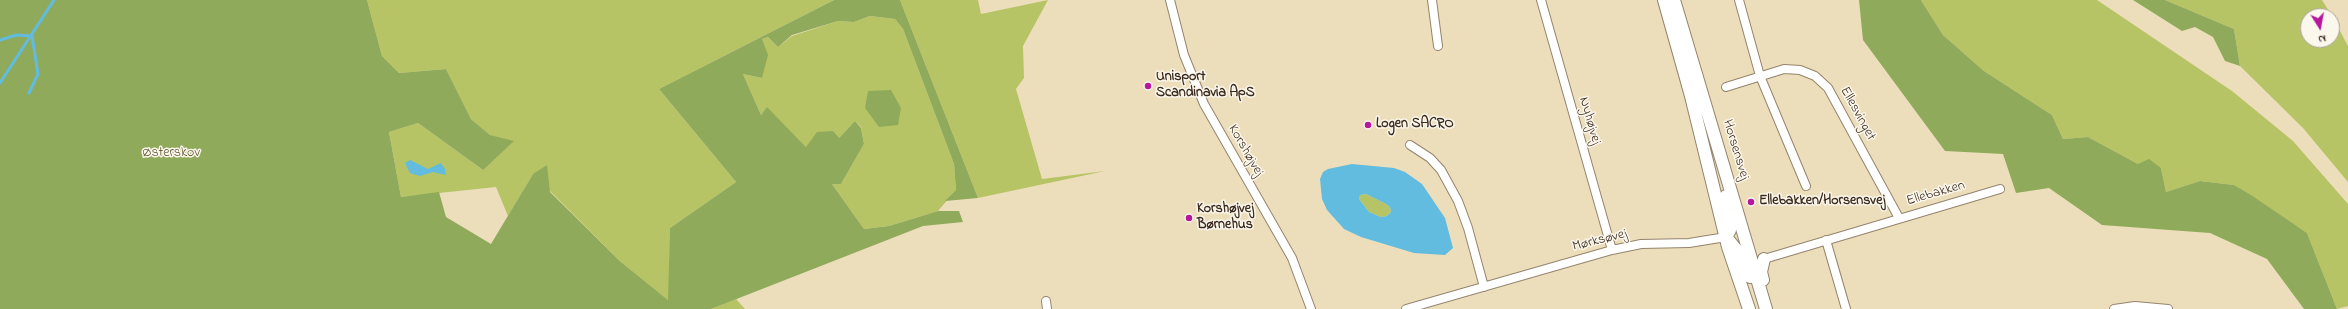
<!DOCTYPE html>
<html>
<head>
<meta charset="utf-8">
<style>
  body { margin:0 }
  #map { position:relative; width:2348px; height:309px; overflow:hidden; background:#eddebb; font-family:"Indie Flower",sans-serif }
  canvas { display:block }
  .north { position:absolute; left:2300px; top:8px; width:40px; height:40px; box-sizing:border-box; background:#fbf7ec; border:1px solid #aea59a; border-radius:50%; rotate:169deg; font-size:11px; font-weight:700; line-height:16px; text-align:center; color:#3b2a1e }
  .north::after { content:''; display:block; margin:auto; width:14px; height:18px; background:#b5179e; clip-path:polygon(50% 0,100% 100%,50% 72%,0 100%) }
</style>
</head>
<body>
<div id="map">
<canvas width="2348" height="309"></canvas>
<div class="north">N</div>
</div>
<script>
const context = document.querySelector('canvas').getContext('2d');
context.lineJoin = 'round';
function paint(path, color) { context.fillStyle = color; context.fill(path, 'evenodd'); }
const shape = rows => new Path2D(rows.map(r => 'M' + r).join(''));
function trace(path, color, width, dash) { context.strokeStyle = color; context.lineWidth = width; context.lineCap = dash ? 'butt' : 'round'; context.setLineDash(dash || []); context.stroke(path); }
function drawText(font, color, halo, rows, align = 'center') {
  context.font = font + ' "Indie Flower",sans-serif'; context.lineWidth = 3; context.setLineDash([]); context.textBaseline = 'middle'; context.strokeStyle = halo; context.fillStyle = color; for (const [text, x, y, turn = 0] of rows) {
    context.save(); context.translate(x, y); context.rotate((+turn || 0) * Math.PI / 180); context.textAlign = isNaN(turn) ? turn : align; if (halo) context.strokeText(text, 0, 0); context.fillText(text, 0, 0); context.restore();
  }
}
paint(shape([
  [367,0,834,0,659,89,736,182,670,228,669,301,621,262,533,174,508,216,496,187,401,197,389,132,418,123,483,170,491,136,471,119,446,69,399,73,382,56],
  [900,0,978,0,981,14,1048,0,1023,46,1024,78,1016,89,1042,179,1105,171,978,198],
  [1921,0,2097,0,2232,91,2293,141,2348,204,2348,306,2337,309,2307,233,2234,185,2200,181,2166,192,2161,168,2138,164,2088,137,2063,139,2052,115,1984,71,1943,35],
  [2165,0,2322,0,2332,16,2308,16,2308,40,2332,40,2332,16,2348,46,2348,182,2303,128,2240,66,2234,29],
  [870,16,895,19,903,29,954,164,956,190,938,211,889,226,864,229,832,184,841,184,864,144,861,127,855,121,839,138,806,147,767,108,761,115,743,74,762,78,762,39,768,37,778,47,792,36,838,21,854,22],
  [1366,194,1386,204,1390,207,1391,212,1387,216,1381,217,1369,212,1359,199,1360,195],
  [736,299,745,309,711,309]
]), '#b6c466');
paint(shape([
  [0,0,367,0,382,56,399,73,446,69,471,119,490,135,514,141,483,170,418,123,389,132,401,197,439,192,446,217,491,244,533,174,547,165,550,192,621,262,668,300,670,228,736,182,659,89,834,0,900,0,978,198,945,201,956,190,954,164,903,29,895,19,870,16,854,22,838,21,792,35,778,47,768,37,762,39,768,55,762,78,743,74,761,115,767,107,806,147,817,132,833,131,839,138,855,121,861,128,864,144,841,184,832,184,864,229,889,226,938,211,959,211,963,222,923,226,711,309,0,309],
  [1859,0,1921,0,1943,35,1984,71,2052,115,2063,139,2088,137,2138,164,2149,159,2161,168,2166,192,2200,181,2234,185,2251,195,2307,233,2337,309,2304,309,2267,259,2210,233,2102,225,2049,188,2016,193,2003,154,1945,151,1863,40],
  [2133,0,2165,0,2234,29,2240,66,2225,61,2213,37,2195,27,2182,31],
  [891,90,901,108,898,125,879,127,865,108,868,91]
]), '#90aa5b');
paint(shape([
  [410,160,428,169,441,163,445,169,446,175,433,172,420,176,410,173,405,163],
  [1352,164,1394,168,1405,172,1422,184,1445,218,1453,248,1445,255,1414,253,1361,237,1344,229,1327,210,1322,199,1320,179,1323,172,1328,169],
  [1366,194,1386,204,1390,207,1391,212,1387,216,1381,217,1369,212,1359,199,1360,195]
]), '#61bcdf');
trace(shape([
  [0,40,16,35,32,36,38,74,29,93],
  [0,83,54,0]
]), '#61bcdf', 3);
const street = shape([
  [1170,0,1184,55,1204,104,1292,258,1311,309],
  [1432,0,1438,46],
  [1541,0,1612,250],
  [1739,0,1760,76,1806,186],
  [1726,87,1784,69,1800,70,1815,76,1828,88,1899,218],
  [1410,145,1430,158,1441,170,1458,201,1468,228,1484,287],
  [1826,240,1846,309],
  [1764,259,2000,189],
  [1046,301,1047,309],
  [1406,309,1612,250,1641,244,1689,243,1726,237],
  [2114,309,2135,306,2168,309]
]);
const primary = shape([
  [1664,0,1691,96,1728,247,1749,309],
  [1674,0,1766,309],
  [1726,196,1730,230,1726,237,1739,253,1750,277],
  [1763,280,1761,272,1764,259]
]);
trace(street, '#94846c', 10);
trace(primary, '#94846c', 14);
trace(street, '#fff', 8);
trace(primary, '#fff', 12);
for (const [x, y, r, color] of [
  [1148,86,4,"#b5179e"],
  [1368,125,4,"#b5179e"],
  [1751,202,4,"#b5179e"],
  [1189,218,4,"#b5179e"]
]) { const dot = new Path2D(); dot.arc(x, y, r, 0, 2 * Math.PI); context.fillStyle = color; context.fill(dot); trace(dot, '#fbf7ec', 1.5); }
drawText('bold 14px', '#3b2a1e', '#fbf7ec', [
  ["Unisport",1156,78],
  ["Scandinavia ApS",1156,94],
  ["Logen SACRO",1376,125],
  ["Ellebakken/Horsensvej",1759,202],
  ["Korshøjvej",1197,210],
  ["Børnehus",1197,226]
], 'left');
drawText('14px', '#3b2a1e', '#fbf7ec', [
  ["Ellesvinget",1857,114,61],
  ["Nyhøjvej",1589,121,74],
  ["Horsensvej",1735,150,73],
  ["Korshøjvej",1245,151,60],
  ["Ellebakken",1936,194,-16],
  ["Mørksøvej",1600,241,-14]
]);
drawText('14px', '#605834', '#fbf7ec', [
  ["Østerskov",171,154]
]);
</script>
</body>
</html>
